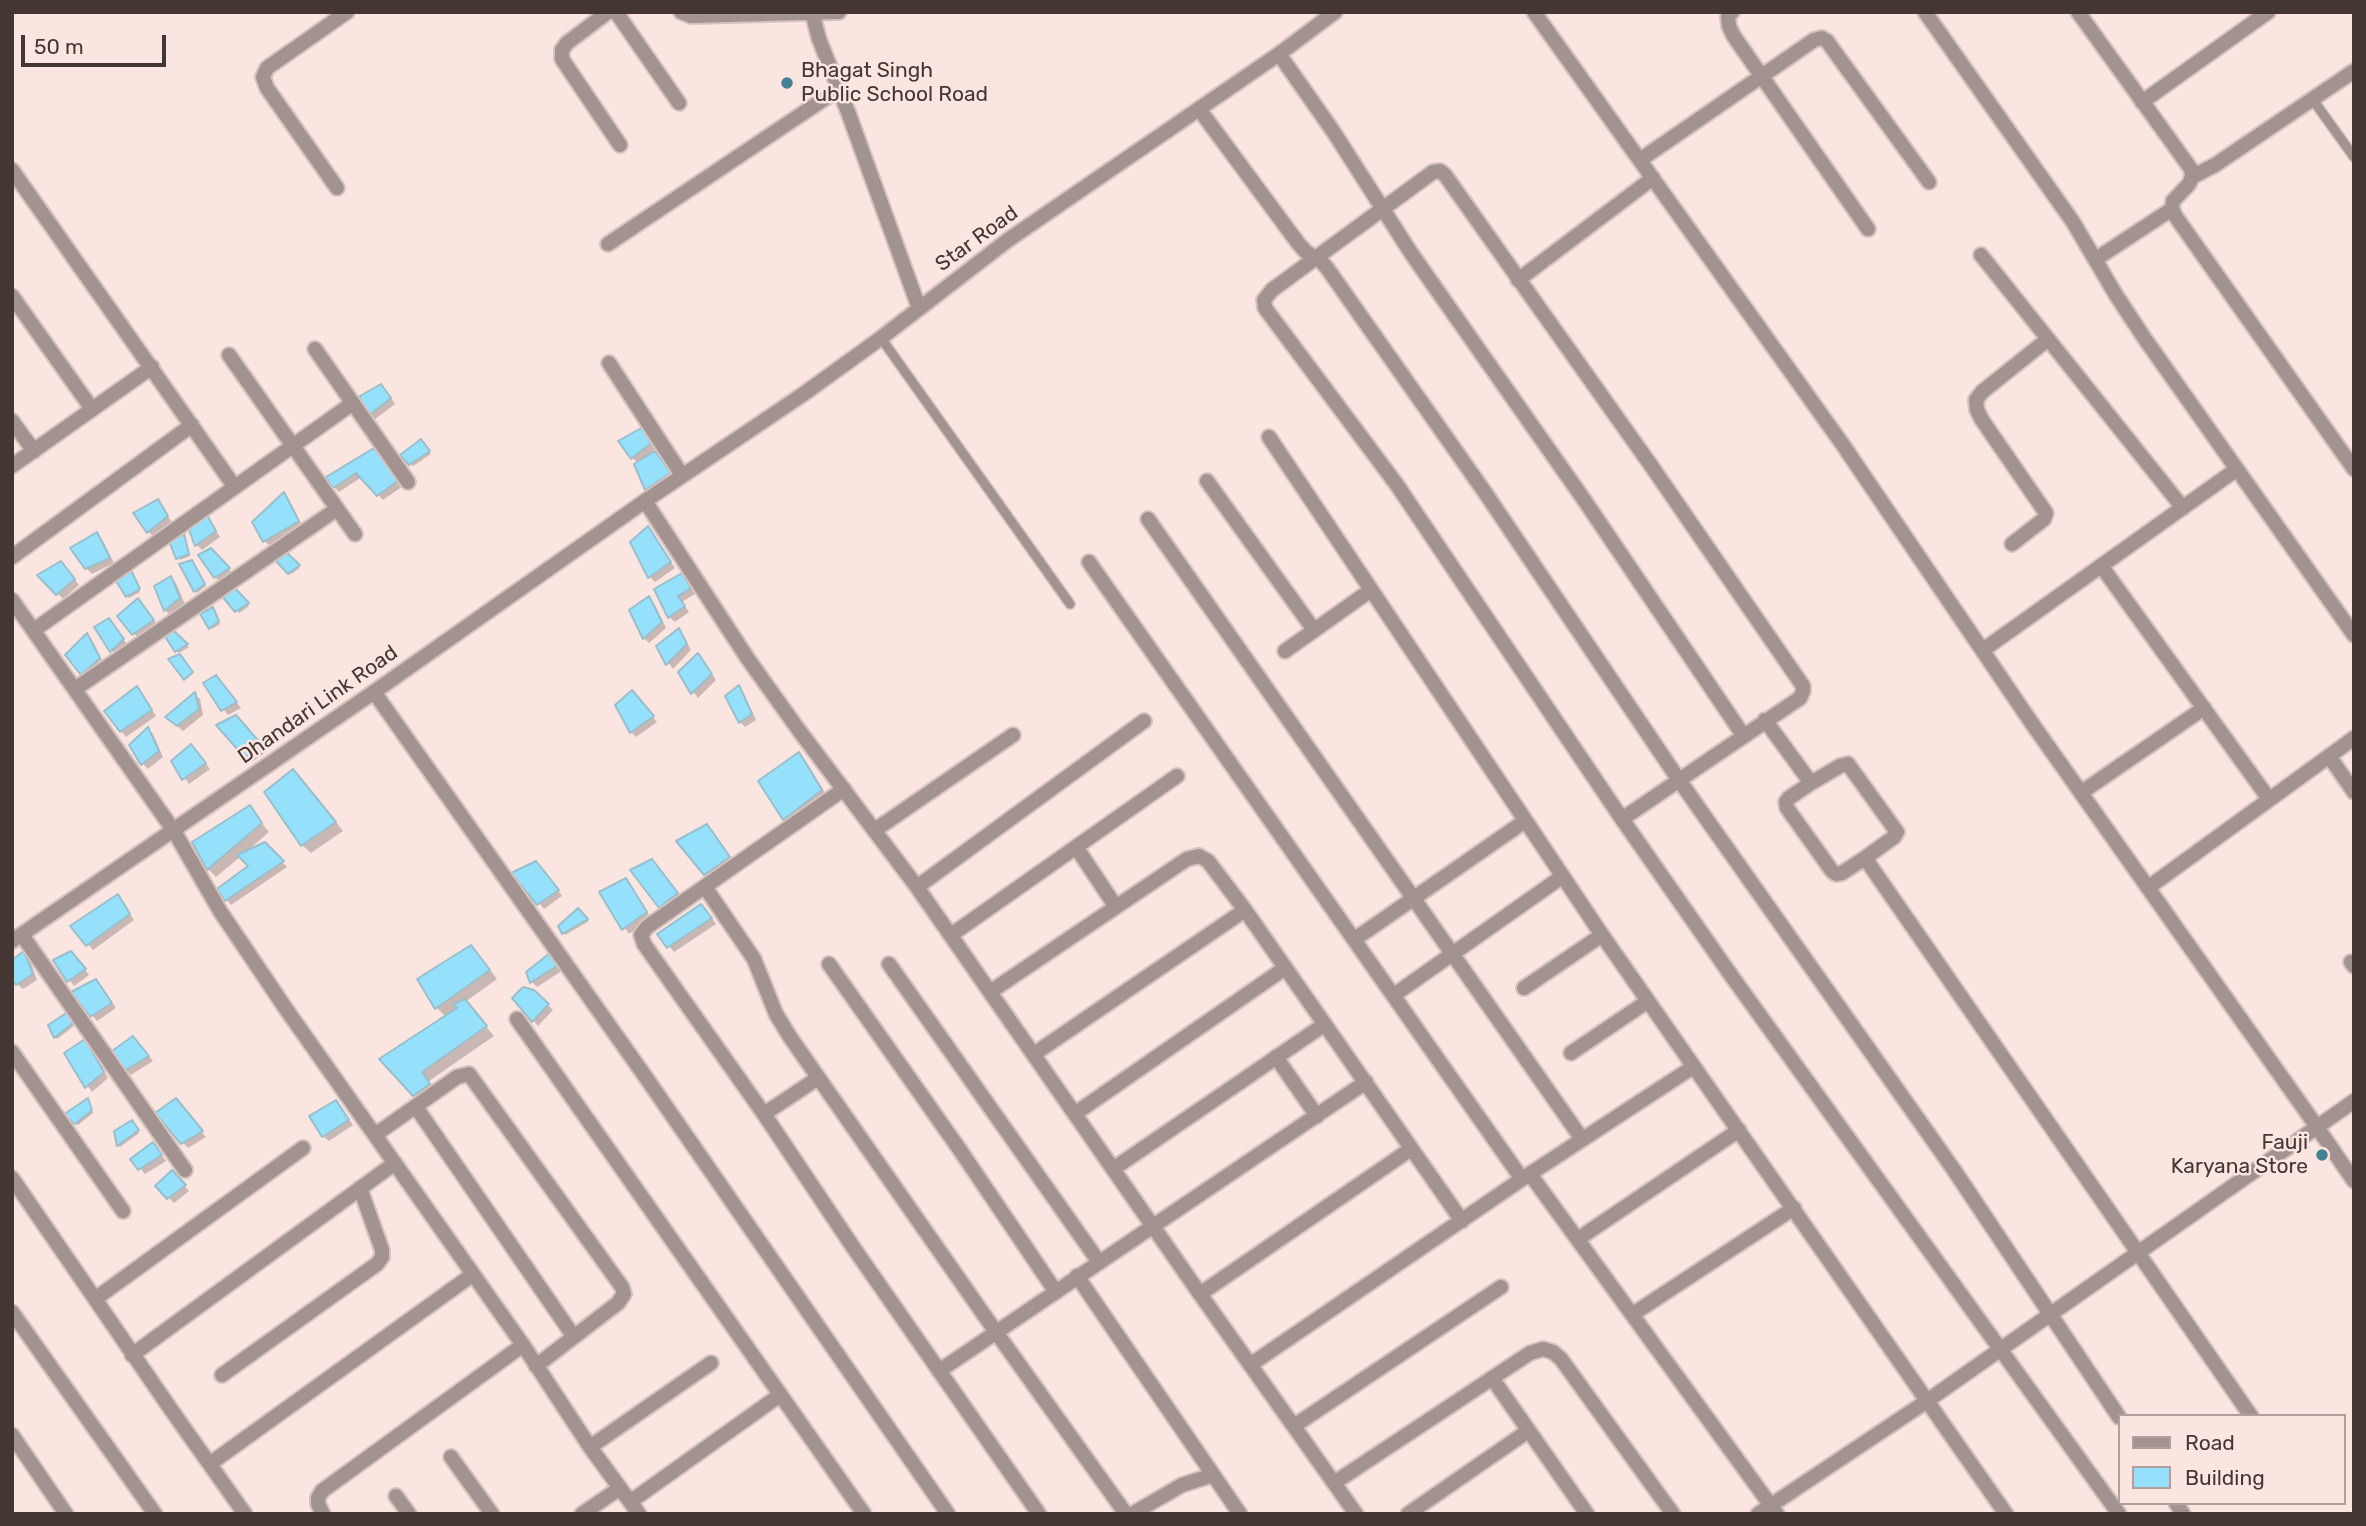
<!DOCTYPE html>
<html>
<head>
<meta charset="utf-8">
<style>
  body { margin:0 }
  #map { position:relative; width:2366px; height:1526px; overflow:hidden; background:#fbe5e0; font-family:Rubik,sans-serif }
  canvas { display:block }
  .frame { position:absolute; inset:0; border:14px solid #443633; pointer-events:none }
  .legend { position:absolute; left:2118px; top:1414px; width:228px; height:91px; box-sizing:border-box; background:#fbe5e0; border:2px solid #b29f9b; margin:0; padding:9px 12px; list-style:none; font-size:21px; color:#443633 }
  .legend li { display:flex; align-items:center; gap:14px; height:35px }
  .legend b { width:35px; border:2px solid #b29f9b }
  .scale { position:absolute; left:21px; top:35px; width:145px; height:32px; box-sizing:border-box; border:4px solid #443633; border-top:0; padding-left:9px; font-size:21px; line-height:24px; white-space:nowrap; color:#443633; -webkit-text-stroke:5px #fbe5e0; paint-order:stroke }
</style>
</head>
<body>
<div id="map">
<canvas width="2366" height="1526"></canvas>
<div class="frame"></div>
<ul class="legend">
<li><b style="height:9px;background:#a39390"></b>Road</li>
<li><b style="height:19px;background:#95e1fb"></b>Building</li>
</ul>
<div class="scale">50 m</div>
</div>
<script>
const context = document.querySelector('canvas').getContext('2d');
context.lineJoin = 'round';
function paint(path, color) { context.fillStyle = color; context.fill(path, 'evenodd'); }
const shape = rows => new Path2D(rows.map(r => 'M' + r).join(''));
function trace(path, color, width, dash) { context.strokeStyle = color; context.lineWidth = width; context.lineCap = dash ? 'butt' : 'round'; context.setLineDash(dash || []); context.stroke(path); }
function drawText(font, color, halo, rows, align = 'center') {
  context.font = font + ' Rubik,sans-serif'; context.lineWidth = 5; context.setLineDash([]); context.textBaseline = 'middle'; context.strokeStyle = halo; context.fillStyle = color; for (const [text, x, y, turn = 0] of rows) {
    context.save(); context.translate(x, y); context.rotate((+turn || 0) * Math.PI / 180); context.textAlign = isNaN(turn) ? turn : align; if (halo) context.strokeText(text, 0, 0); context.fillText(text, 0, 0); context.restore();
  }
}
paint(shape([
  [386,391,395,404,370,423,365,418],
  [643,429,648,434,655,449,653,451,675,479,651,494,646,489,636,465,638,463,632,458],
  [421,441,431,454,413,466,403,455],
  [380,456,403,486,383,500,362,477,339,492,334,487],
  [284,495,289,500,303,527,270,546,265,541],
  [157,502,172,522,154,537,149,532],
  [207,517,220,537,202,550,197,545],
  [648,528,675,568,655,582,650,577,632,542],
  [97,534,102,539,114,563,92,574,86,568],
  [184,536,190,556,180,560,171,542],
  [211,550,233,574,220,582,215,577],
  [287,555,300,568,291,574,279,561],
  [193,565,206,586,197,593,195,591],
  [66,568,79,585,63,599,40,575],
  [132,574,140,592,129,598,127,596],
  [682,575,695,594,682,602,689,612,675,622,669,617,656,590],
  [171,578,176,583,185,604,170,615,165,610],
  [235,590,249,606,239,613,224,595],
  [649,598,654,603,666,628,649,643,644,638,631,610],
  [143,606,158,626,139,639,119,616],
  [215,612,220,624,212,629,210,627],
  [114,626,128,646,117,655,112,650],
  [679,630,691,650,673,669,658,647],
  [174,633,189,647,179,653,177,651],
  [87,636,92,640,104,664,87,679,67,655],
  [703,661,716,680,698,698,680,672],
  [221,682,241,708,228,715,205,684],
  [738,687,743,692,756,720,745,727,740,722],
  [137,689,156,716,126,737,121,731],
  [195,695,200,699,203,715,183,731,172,722],
  [637,698,657,722,636,737,631,732],
  [241,723,266,752,252,762,219,725],
  [148,729,153,734,163,757,148,769,143,764],
  [196,752,210,769,189,784,173,761],
  [798,755,807,763,829,799,792,827,784,819,761,782],
  [301,779,343,831,311,853,302,845,266,793],
  [249,808,269,832,246,852,265,844,287,867,231,905,226,899,250,866,240,857,216,877,208,869],
  [712,832,734,863,711,879,705,874],
  [657,866,682,899,665,912,660,906],
  [541,868,562,896,544,909,514,873],
  [631,886,651,918,629,934,601,892],
  [118,897,134,920,93,950,72,926],
  [578,911,589,921,565,935,560,926],
  [706,911,716,924,674,952,659,934],
  [24,953,29,958,37,980,23,989,17,984],
  [479,955,497,979,465,1002,494,1036,429,1081,437,1093,423,1103,382,1059,446,1017,437,1008],
  [550,956,563,970,537,987,532,982,528,972],
  [76,958,89,975,74,986,56,961],
  [101,987,116,1008,97,1021,92,1015],
  [533,991,553,1010,538,1026,515,998],
  [70,1016,74,1026,57,1039,55,1037],
  [85,1041,90,1046,108,1078,92,1092,66,1054],
  [138,1043,153,1061,131,1075,126,1070],
  [88,1100,93,1113,78,1125,66,1115],
  [181,1106,206,1137,188,1148,157,1113],
  [341,1108,353,1125,329,1141,323,1136],
  [133,1125,139,1133,120,1147,118,1145],
  [158,1150,166,1161,145,1174,132,1159],
  [172,1173,189,1191,174,1203,158,1186]
]), '#0003');
const building = shape([
  [381,384,391,398,364,419,360,396,381,384],
  [643,427,651,443,631,459,618,441,643,427],
  [421,439,430,451,409,465,400,455,421,439],
  [374,448,399,480,377,496,356,473,333,488,326,477,374,448],
  [655,451,671,473,645,490,634,464,655,451],
  [284,492,299,521,263,542,252,522,284,492],
  [158,499,168,516,147,533,133,513,158,499],
  [207,515,216,531,195,546,188,527,207,515],
  [648,526,671,562,648,578,630,542,648,526],
  [97,532,110,558,85,569,70,548,97,532],
  [184,534,189,554,176,559,169,541,184,534],
  [211,548,230,568,214,578,198,555,211,548],
  [287,553,300,565,288,574,276,561,287,553],
  [192,560,205,584,194,592,179,564,192,560],
  [61,561,75,579,56,595,37,575,61,561],
  [131,570,140,589,126,597,116,581,131,570],
  [682,573,691,588,678,596,685,606,668,618,654,589,682,573],
  [171,576,180,598,164,611,154,586,171,576],
  [235,588,249,603,235,612,221,595,235,588],
  [649,596,662,622,643,639,629,610,649,596],
  [138,598,154,620,132,635,117,616,138,598],
  [213,607,219,621,209,629,200,614,213,607],
  [109,618,124,639,110,652,94,627,109,618],
  [679,628,687,644,666,665,656,646,679,628],
  [174,631,188,644,175,652,164,635,174,631],
  [87,633,100,658,81,675,65,655,87,633],
  [698,653,712,674,691,694,678,672,698,653],
  [180,654,193,672,184,680,168,659,180,654],
  [216,675,237,702,221,711,203,683,216,675],
  [739,685,752,714,739,723,725,696,739,685],
  [137,686,152,710,120,732,104,711,137,686],
  [632,690,654,716,630,733,615,705,632,690],
  [195,692,199,709,177,726,165,717,195,692],
  [236,715,263,746,245,758,216,725,236,715],
  [148,727,159,751,141,765,129,745,148,727],
  [191,744,206,763,182,780,171,761,191,744],
  [799,752,822,790,783,820,758,781,799,752],
  [293,769,336,822,301,846,264,792,293,769],
  [250,805,262,823,207,870,192,842,250,805],
  [707,824,730,857,704,875,676,841,707,824],
  [265,842,284,861,225,901,217,889,248,866,237,855,265,842],
  [652,859,678,893,659,908,630,870,652,859],
  [536,861,559,890,537,905,511,873,536,861],
  [626,878,647,912,622,930,599,892,626,878],
  [118,894,130,914,86,946,70,926,118,894],
  [701,904,712,918,667,948,657,934,701,904],
  [578,908,588,919,562,934,558,926,578,908],
  [471,945,490,970,435,1009,417,979,471,945],
  [24,951,33,974,16,985,12,980,12,960,24,951],
  [71,951,86,969,67,982,53,960,71,951],
  [550,953,560,964,530,983,526,972,550,953],
  [96,979,112,1003,90,1017,71,992,96,979],
  [523,987,534,990,549,1004,532,1022,512,998,523,987],
  [465,999,487,1026,422,1072,430,1084,413,1096,379,1059,457,1008,453,1004,465,999],
  [68,1012,73,1023,54,1038,48,1025,68,1012],
  [133,1036,149,1056,124,1071,112,1051,133,1036],
  [85,1039,104,1072,85,1088,64,1053,85,1039],
  [88,1098,92,1110,75,1124,63,1115,88,1098],
  [176,1098,203,1131,181,1144,155,1113,176,1098],
  [336,1100,349,1120,322,1137,309,1116,336,1100],
  [132,1120,139,1130,117,1146,114,1131,132,1120],
  [153,1142,162,1155,138,1170,130,1159,153,1142],
  [172,1170,186,1185,167,1199,155,1186,172,1170]
]);
paint(building, '#95e1fb');
trace(building, '#9abecb', 2);
const service = shape([
  [2313,100,2354,157],
  [881,338,1070,604]
]);
const minor = shape([
  [608,12,567,43,562,50,562,59,620,145],
  [616,12,679,103],
  [681,12,691,16,839,12],
  [812,12,819,39,848,112,919,308],
  [1534,12,1843,445,2031,722,2317,1127,1927,1401,1758,1514],
  [1732,12,1728,17,1729,26,1733,35,1868,229],
  [1925,12,2073,222,2116,295,2145,339,2354,635],
  [2078,12,2191,169,2192,177,2189,184,2173,201,2172,209,2176,217,2354,469],
  [1279,54,1333,131,1411,253,1587,504,1743,735],
  [2142,102,2268,12],
  [1199,109,1298,243,1306,252,1321,261,1327,268,1484,491,1679,780,1954,1170,2119,1417],
  [1640,160,1814,40,1822,38,1827,41,1929,182],
  [12,170,234,486],
  [2192,177,2215,165,2354,71],
  [337,188,267,88,263,77,267,68,347,12],
  [608,244,839,89],
  [1981,255,2183,508],
  [2096,259,2172,209],
  [1518,280,1653,178],
  [12,296,92,409],
  [315,349,408,482],
  [229,355,355,534],
  [609,363,682,475],
  [12,421,34,451],
  [1269,437,1602,935,2006,1514],
  [12,466,152,367],
  [1207,481,1314,630],
  [645,501,748,659,798,729,917,887,1200,1294,1356,1514],
  [1148,519,1582,1139],
  [2012,544,2044,519,2046,513,1982,420,1977,410,1976,400,1982,392,2048,339],
  [12,557,192,425],
  [1089,562,1522,1179],
  [2102,567,2269,799],
  [12,600,174,831,220,911,286,1009,523,1345,590,1447,639,1514],
  [34,630,353,403],
  [1983,650,2237,469],
  [1285,651,1371,590],
  [75,689,337,509],
  [374,692,647,1079,948,1514],
  [1765,720,1811,783],
  [2329,756,2354,792],
  [1848,764,1897,832,1894,837,1865,858,1842,873,1836,874,1832,871,1787,808,1786,802,1789,798,1811,783,1840,766,1848,764],
  [844,789,647,927,641,935,644,944,764,1114,853,1247,1039,1514],
  [2082,792,2204,708],
  [1622,819,1800,698,1803,691,1803,686,1650,464,1445,175,1440,171,1433,172,1272,290,1264,300,1265,308,1397,485,1622,819,1733,978,2119,1514],
  [875,830,1013,735],
  [1076,847,1116,907],
  [1865,858,2251,1416],
  [705,887,754,959,776,1014,790,1037,996,1332,1126,1514],
  [917,887,1144,721],
  [2149,887,2354,738],
  [22,935,185,1170],
  [951,935,1177,776],
  [1355,939,1525,821],
  [2351,962,2354,966],
  [829,964,960,1150,1056,1292],
  [889,964,1099,1262],
  [1524,988,1602,935],
  [990,992,1187,859,1199,856,1208,861,1245,910,1462,1221],
  [1394,995,1563,876],
  [517,1019,864,1514],
  [12,1052,123,1211],
  [1571,1053,1648,1001],
  [1034,1054,1245,910],
  [1276,1057,1317,1116],
  [2354,1101,2317,1127,2354,1181],
  [416,1107,574,1337],
  [1076,1113,1285,968],
  [764,1114,818,1078],
  [375,1135,457,1077,469,1074,622,1287,624,1294,618,1303,536,1366],
  [1113,1169,1325,1024],
  [1530,1174,1777,1514],
  [12,1178,172,1411,245,1514],
  [1578,1239,1739,1130],
  [1077,1276,1240,1514],
  [1200,1294,1411,1149],
  [95,1299,303,1148],
  [12,1312,155,1514],
  [1633,1314,1794,1208],
  [132,1355,395,1163],
  [1250,1365,1522,1179,1693,1067],
  [939,1371,1366,1082],
  [222,1375,377,1264,382,1257,382,1250,360,1188],
  [1492,1378,1587,1514],
  [1294,1426,1501,1287],
  [12,1435,66,1514],
  [590,1447,711,1363],
  [451,1457,492,1514],
  [211,1463,472,1275],
  [1334,1483,1530,1353,1543,1349,1553,1352,1561,1359,1673,1514],
  [396,1496,409,1514],
  [630,1502,780,1395],
  [2176,1503,2183,1514],
  [323,1514,318,1504,318,1498,322,1491,523,1345],
  [582,1514,620,1488],
  [1132,1514,1182,1485,1213,1475],
  [1408,1514,1528,1431]
]);
const tertiary = shape([
  [12,941,374,692,645,501,805,393,881,338,1008,240,1279,54,1335,12]
]);
trace(service, '#d6c2bd', 12);
trace(minor, '#d6c2bd', 18);
trace(tertiary, '#d6c2bd', 18);
trace(service, '#a39390', 9);
trace(minor, '#a39390', 14);
trace(tertiary, '#a39390', 14);
for (const [x, y, r, color] of [
  [787,83,7,"#428196"],
  [2322,1155,7,"#428196"]
]) { const dot = new Path2D(); dot.arc(x, y, r, 0, 2 * Math.PI); context.fillStyle = color; context.fill(dot); trace(dot, '#fbe5e0', 2.5); }
drawText('21px', '#443633', '#fbe5e0', [
  ["Bhagat Singh",801,71],
  ["Public School Road",801,95],
  ["Fauji",2308,1143,"right"],
  ["Karyana Store",2308,1167,"right"]
], 'left');
drawText('21px', '#443633', '#fbe5e0', [
  ["Star Road",977,239,-36],
  ["Dhandari Link Road",318,705,-35]
]);
</script>
</body>
</html>
